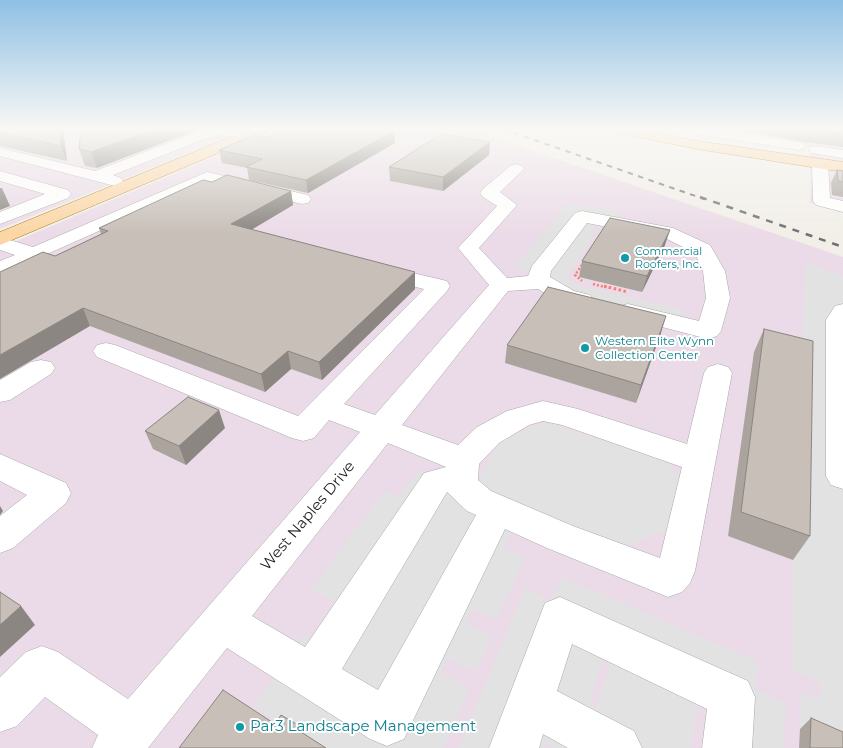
<!DOCTYPE html>
<html>
<head>
<meta charset="utf-8">
<style>
  body { margin:0 }
  canvas { display:block; background:#f2efe9 }
</style>
</head>
<body>
<canvas width="843" height="748"></canvas>
<script>
const context = document.querySelector('canvas').getContext('2d');
context.lineJoin = 'round';
function paint(path, color) { context.fillStyle = color; context.fill(path, 'evenodd'); }
const shape = rows => new Path2D(rows.map(r => 'M' + r).join(''));
function trace(path, color, width, dash) { context.strokeStyle = color; context.lineWidth = width; context.lineCap = dash ? 'butt' : 'round'; context.setLineDash(dash || []); context.stroke(path); }
function drawText(font, color, halo, rows, align = 'center') {
  context.font = font + ' Montserrat,sans-serif'; context.lineWidth = 4; context.setLineDash([]); context.textBaseline = 'middle'; context.strokeStyle = halo; context.fillStyle = color; for (const [text, x, y, turn = 0] of rows) {
    context.save(); context.translate(x, y); context.rotate((+turn || 0) * Math.PI / 180); context.textAlign = isNaN(turn) ? turn : align; if (halo) context.strokeText(text, 0, 0); context.fillText(text, 0, 0); context.restore();
  }
}
paint(shape([
  [0,129,248,129,0,229],
  [279,129,469,129,843,257,843,748,0,748,0,248],
  [690,129,843,129,843,213,810,203,811,147]
]), '#ebdbe8');
paint(shape([
  [568,203,620,213,610,229,597,226,593,228,592,230,598,231,567,277,567,280,578,285,685,310,676,332,552,300,555,296,542,293,526,272,515,266],
  [805,262,843,276,843,748,800,729,801,692,820,700,821,683,792,671,793,560],
  [544,422,662,459,684,480,672,528,618,549,484,496,480,478,498,443],
  [418,471,512,531,504,548,525,558,496,619,478,611,473,611,468,614,467,621,470,625,491,636,476,672,448,658,441,673,469,688,443,748,318,748,253,707,304,635,316,638,332,610,333,601,311,590,384,491,399,497],
  [562,577,759,662,756,689,786,703,784,748,702,748,707,708,698,704,691,748,554,748,546,744,545,748,459,748,525,588,552,601],
  [604,655,610,662,597,707,595,708,591,706,590,702]
]), '#e2e2e2');
const minor = shape([
  [205,129,236,129,255,133,257,136,250,140,217,134,113,175,121,178,123,181,121,184,115,186,0,156,0,148,95,171,205,129],
  [685,129,719,129,798,142,803,143,805,146,803,149,798,150,691,133,685,129],
  [816,146,843,150,843,158,811,153,809,150,811,147,816,146],
  [820,159,825,161,828,164,830,198,843,201,843,212,816,205,813,201,812,164,815,161,820,159],
  [516,164,522,166,524,169,500,192,517,205,479,248,507,278,528,276,532,266,575,213,582,211,673,228,710,245,725,271,730,298,721,331,717,336,708,339,620,316,616,311,620,306,628,304,699,321,706,298,703,271,695,253,667,239,587,223,551,271,550,277,574,291,590,295,594,300,590,305,582,307,558,301,538,289,508,291,402,425,458,445,477,427,507,411,543,401,578,409,687,444,704,373,708,367,718,364,728,367,732,373,695,571,690,583,682,592,668,597,547,548,505,529,404,739,387,746,370,739,227,648,148,748,92,748,98,735,45,697,17,726,0,732,0,677,26,652,42,646,58,652,128,699,360,432,329,420,314,438,303,441,292,438,97,357,93,351,97,345,106,343,115,345,298,416,424,289,371,276,368,271,371,266,379,265,447,281,450,286,447,291,344,404,375,415,489,285,458,248,497,206,483,197,480,193,483,189,510,166,516,164],
  [543,421,562,425,682,467,660,558,573,526,491,491,478,480,479,464,499,443,529,425,543,421],
  [388,443,446,467,424,473,305,647,252,616,388,443],
  [447,492,467,511,476,515,378,690,342,669,447,492],
  [0,171,68,190,71,194,68,198,0,224,0,212,45,194,0,181,0,171],
  [207,172,308,195,311,199,308,203,302,204,209,182,0,275,0,261,15,255,0,250,0,237,33,247,207,172],
  [843,304,843,489,831,485,826,476,826,320,835,306,843,304],
  [41,360,51,362,55,368,51,374,10,400,0,402,0,380,31,362,41,360],
  [0,454,66,483,71,493,66,503,13,548,0,553,0,516,27,495,0,481,0,454],
  [560,597,748,681,755,697,752,748,702,748,707,709,572,644,557,691,634,731,642,748,568,748,543,734,539,748,489,748,545,603,560,597]
]);
const major = shape([
  [250,129,269,129,268,132,0,245,0,232,250,129],
  [612,129,640,129,697,141,843,162,843,172,697,149,618,133,612,129]
]);
trace(minor, '#a9a9a9', 1);
trace(major, '#a06b00', 1);
trace(shape([
  [582,265,575,275,582,281],
  [593,284,609,288]
]), '#fa8072', 2.5, [2, 2]);
trace(shape([
  [604,286,628,292]
]), '#fa8072', 3, [2.5, 2.5]);
paint(minor, '#fff');
paint(major, '#fcd6a4');
trace(shape([
  [503,129,704,199]
]), '#707070', 2, [5.5, 5.5]);
trace(shape([
  [700,197,843,247]
]), '#707070', 2.5, [7, 7]);
paint(shape([
  [0,129,63,129,67,161,0,146],
  [199,129,97,168,85,166,79,149],
  [752,129,843,129,843,147,805,142,751,132],
  [394,131,395,143,308,193,249,180,247,168,222,163,219,150,267,138],
  [490,142,489,155,443,191,390,181,389,167],
  [837,170,843,171,843,197,832,195,831,183],
  [212,182,291,191,293,205,251,230,415,289,322,380,291,369,265,392,90,326,55,256,101,234,99,228],
  [665,245,642,292,579,277,582,261],
  [764,329,810,536,793,560,728,536,754,352],
  [661,333,636,403,505,363,507,345],
  [225,428,186,465,153,449,145,431],
  [811,718,843,748,799,748,800,729]
]), '#aba49e');
paint(shape([
  [60,129,63,129,67,161,61,146],
  [154,129,199,129,97,168,91,152],
  [394,131,395,143,308,193,306,180],
  [490,142,489,155,443,191,443,177],
  [0,188,2,188,10,206,0,210],
  [291,191,293,205,234,240,231,224],
  [670,230,665,245,642,292,647,276],
  [415,272,415,289,322,380,319,362],
  [83,308,90,326,0,379,0,355],
  [666,316,661,333,636,403,641,385],
  [288,351,291,369,265,392,261,374],
  [219,410,225,428,186,465,179,446],
  [0,506,3,511,0,515],
  [21,606,35,625,0,657,0,625]
]), '#8b8681');
const building = shape([
  [0,129,60,129,61,146,0,133,0,129],
  [81,129,154,129,91,152,79,149,81,129],
  [287,129,385,129,394,131,306,180,246,167,262,159,219,150,254,135,267,138,287,129],
  [806,129,843,129,843,134,809,130,806,129],
  [441,134,490,142,443,177,389,167,441,134],
  [837,170,843,171,843,182,838,181,837,170],
  [227,175,291,191,231,224,415,272,319,362,288,351,261,374,83,308,0,355,0,272,43,252,55,256,108,231,99,228,203,180,212,182,227,175],
  [610,218,670,230,647,276,582,261,610,218],
  [548,287,666,316,641,385,507,345,548,287],
  [764,329,813,341,810,536,741,512,764,329],
  [188,397,219,410,179,446,145,431,188,397],
  [0,592,21,606,0,625,0,592],
  [223,690,275,724,281,715,303,728,301,732,326,748,179,748,223,690],
  [811,718,843,732,843,748,810,748,811,718]
]);
paint(building, '#c7bfb8');
trace(building, '#8b8681', 1);
const sky = context.createLinearGradient(0, 0, 0, 234);
sky.addColorStop(0, '#8fc0e4');
sky.addColorStop(0.55, '#f9f8f5');
sky.addColorStop(1, '#f9f8f500');
context.fillStyle = sky;
context.fillRect(0, 0, 843, 234);
for (const [x, y, r, color] of [
  [625,258,5,"#0f9aa8"],
  [585,348,5,"#0f9aa8"],
  [240,727,5,"#0f9aa8"]
]) { const dot = new Path2D(); dot.arc(x, y, r, 0, 2 * Math.PI); context.fillStyle = color; context.fill(dot); trace(dot, '#fff', 2); }
drawText('11px', '#0d838f', '#fff', [
  ["Commercial",635,252],
  ["Roofers, Inc.",635,265]
], 'left');
drawText('12px', '#0d838f', '#fff', [
  ["Western Elite Wynn",595,341],
  ["Collection Center",595,355]
], 'left');
drawText('15px', '#222', '#fff', [
  ["West Naples Drive",308,516,-50]
]);
drawText('15px', '#0d838f', '#fff', [
  ["Par3 Landscape Management",250,727]
], 'left');
</script>
</body>
</html>
